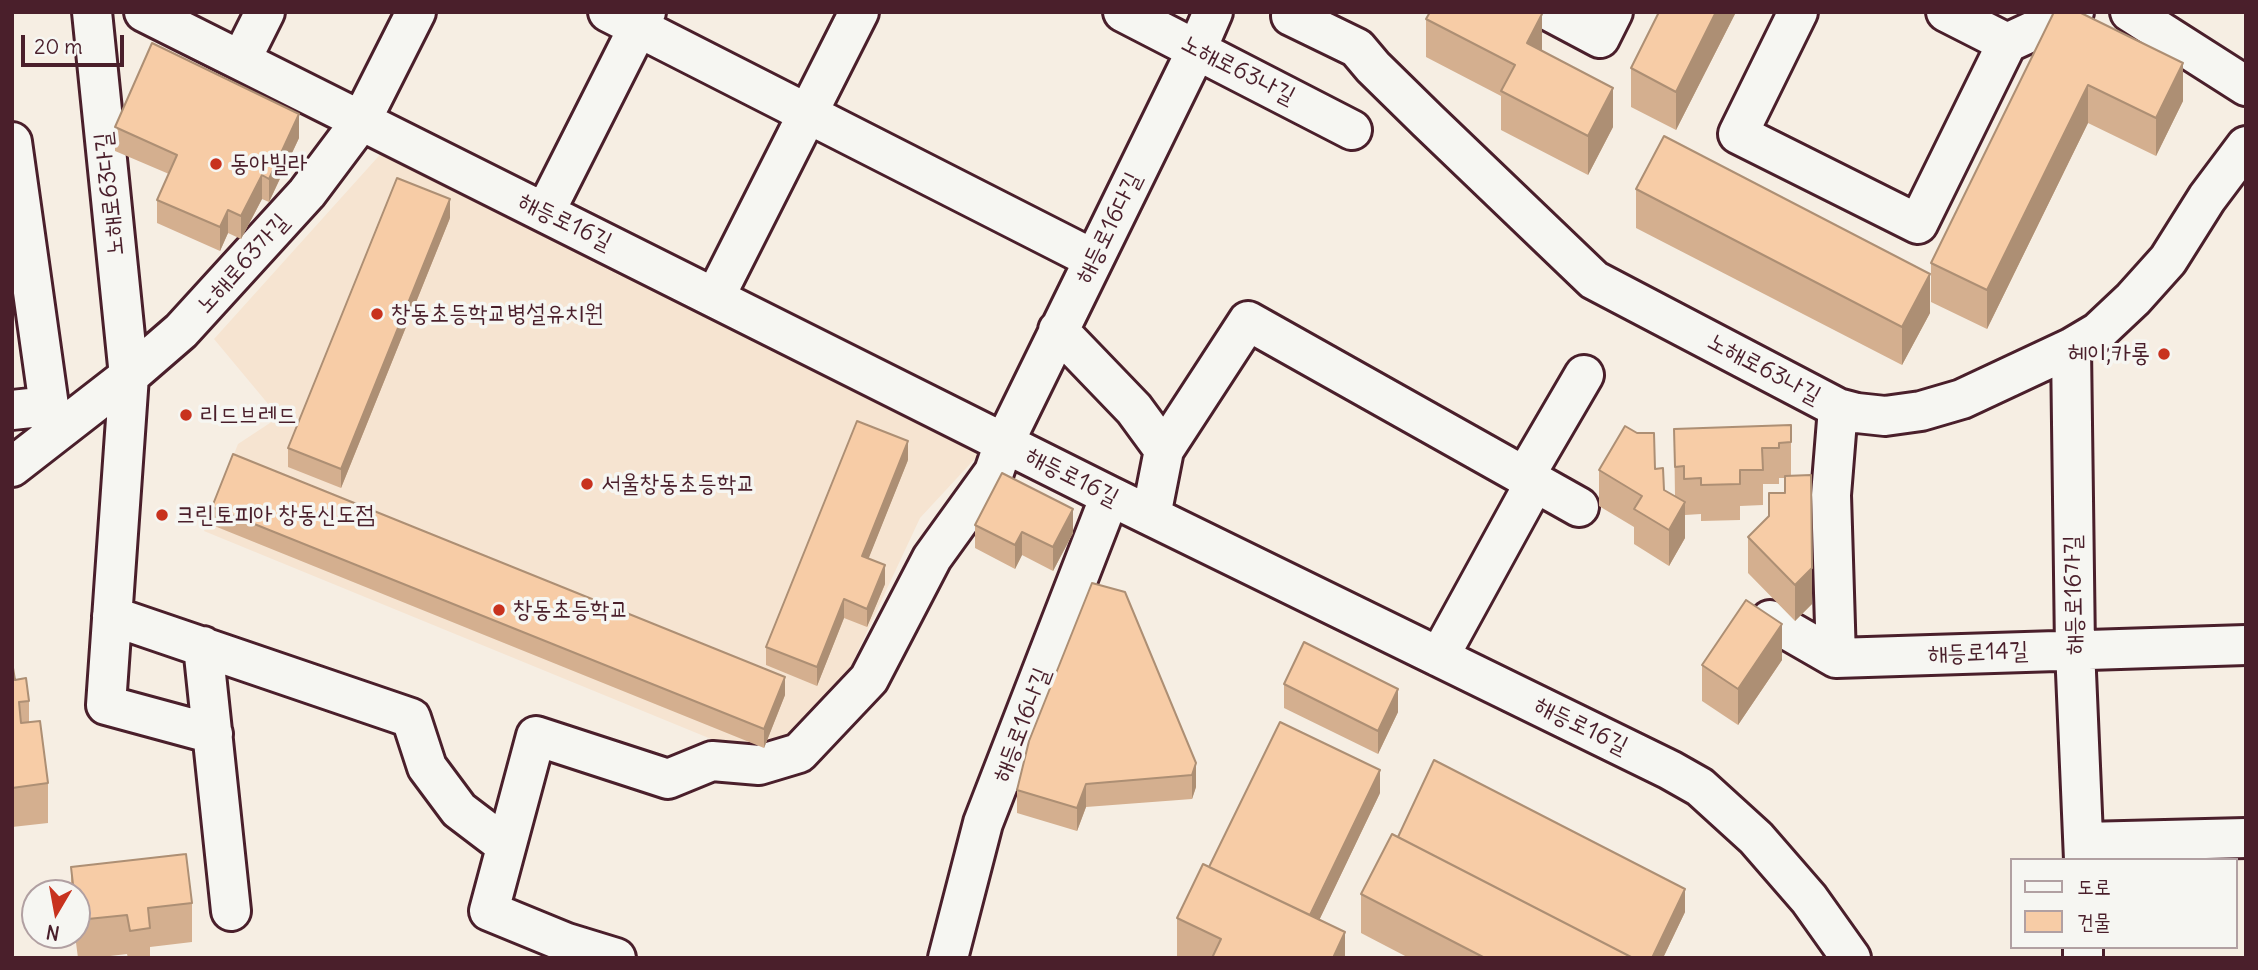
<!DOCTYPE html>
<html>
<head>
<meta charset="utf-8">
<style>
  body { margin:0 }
  #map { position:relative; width:2258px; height:970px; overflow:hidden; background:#f6eee3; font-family:Delius,"Poor Story",sans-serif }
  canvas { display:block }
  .frame { position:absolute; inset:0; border:14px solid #4a1f2b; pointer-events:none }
  .legend { position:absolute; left:2010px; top:858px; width:228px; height:91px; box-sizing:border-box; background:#f6f6f2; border:2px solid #b1a0a2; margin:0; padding:9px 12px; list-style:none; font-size:21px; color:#4a1f2b }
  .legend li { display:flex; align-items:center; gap:14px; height:35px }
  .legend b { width:35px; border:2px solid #b1a0a2 }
  .north { position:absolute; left:21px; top:879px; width:70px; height:70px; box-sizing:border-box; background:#f6f6f2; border:2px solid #b1a0a2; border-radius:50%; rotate:190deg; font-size:19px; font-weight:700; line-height:28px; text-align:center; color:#4a1f2b }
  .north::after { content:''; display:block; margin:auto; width:24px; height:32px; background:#c8321e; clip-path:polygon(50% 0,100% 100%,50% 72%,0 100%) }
  .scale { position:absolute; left:21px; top:35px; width:103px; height:32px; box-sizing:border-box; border:4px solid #4a1f2b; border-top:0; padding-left:9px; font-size:21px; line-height:24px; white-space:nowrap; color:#4a1f2b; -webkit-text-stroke:5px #f6f6f2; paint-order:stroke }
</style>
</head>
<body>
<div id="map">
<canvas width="2258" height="970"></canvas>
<div class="frame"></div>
<ul class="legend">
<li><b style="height:9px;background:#f6f6f2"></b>도로</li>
<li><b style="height:19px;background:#f7cca6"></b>건물</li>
</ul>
<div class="north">N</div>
<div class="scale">20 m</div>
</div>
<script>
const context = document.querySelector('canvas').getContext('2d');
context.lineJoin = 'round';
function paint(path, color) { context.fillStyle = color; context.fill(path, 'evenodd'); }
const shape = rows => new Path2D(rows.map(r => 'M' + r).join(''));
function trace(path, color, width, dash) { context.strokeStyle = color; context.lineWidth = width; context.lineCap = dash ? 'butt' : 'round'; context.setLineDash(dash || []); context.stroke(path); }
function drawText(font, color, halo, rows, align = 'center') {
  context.font = font + ' Delius,"Poor Story",sans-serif'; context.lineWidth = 7; context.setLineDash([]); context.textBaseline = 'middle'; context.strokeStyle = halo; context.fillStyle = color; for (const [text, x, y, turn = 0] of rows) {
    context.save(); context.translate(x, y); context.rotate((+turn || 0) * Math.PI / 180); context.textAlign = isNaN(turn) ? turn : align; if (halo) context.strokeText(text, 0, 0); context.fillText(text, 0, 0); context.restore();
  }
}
paint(shape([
  [386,148,983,450,920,518,828,715,795,741,738,750,204,531,238,444,279,417,214,339]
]), '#f6e4d1');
const minor = shape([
  [92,12,129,376,106,705,213,734],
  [144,12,1110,496,1670,770,1700,787,1756,838,1809,899,1851,958],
  [608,12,1093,259],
  [1123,12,1352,130],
  [1293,12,1291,16,1357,48,1373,67,1427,120,1594,280,1838,408,1857,413,1885,416,1921,411,1962,399,2071,348,2098,332,2133,299,2168,260,2207,198,2246,146],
  [1551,12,1600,38,1613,12],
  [1798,12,1738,134,1918,224,2007,43,2074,12],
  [1946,12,2007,43],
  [2130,12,2246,86],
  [241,60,265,12],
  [12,142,49,406,12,410],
  [545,212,646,12],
  [715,297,859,12],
  [1058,330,1134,409,1164,450,1151,516],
  [2071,348,2075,649,2084,860],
  [1164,450,1248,321,1579,507],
  [12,467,129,376,181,331,307,193,361,121,416,12],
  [1525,476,1584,375],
  [112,616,411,718,427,767,459,810,505,845],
  [1770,620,1836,658,2246,645],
  [203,646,231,911],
  [1439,657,1535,482],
  [1836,658,1831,495,1838,408],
  [2084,842,2246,838],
  [616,958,567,943,489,911,536,736,668,779,712,761,759,765,799,753,869,679,932,558,994,472,1004,443,1197,49,1213,12],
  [948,958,983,823,1110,496],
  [2083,958,2083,947]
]);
trace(minor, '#4a1f2b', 44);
trace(minor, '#f6f6f2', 38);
paint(shape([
  [1736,12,1676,130,1631,107,1631,68],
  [2054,12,2183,101,2156,156,2088,123,1987,329,1931,302,1931,263],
  [1426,19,1542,51,1613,127,1588,175,1501,130,1501,96,1426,57],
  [115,127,299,138,269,202,262,199,241,239,228,233,220,251,157,223,157,200,169,174,115,151],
  [1636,189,1930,313,1902,365,1636,228],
  [450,218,341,488,288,467,288,448],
  [1791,425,1791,476,1812,604,1795,621,1748,573,1748,537,1769,517,1769,493,1785,493,1785,478,1779,478,1779,484,1763,484,1763,505,1740,506,1740,520,1701,521,1701,514,1685,515,1685,538,1669,566,1634,544,1634,527,1599,506,1599,470,1655,469,1664,490,1675,496,1674,429],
  [908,460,868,559,885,584,867,627,844,618,817,686,766,665,766,647],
  [212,507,785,695,764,748,212,525],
  [975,525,1073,533,1053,571,1022,555,1015,569,975,548],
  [1125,592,1196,787,1192,799,1086,807,1077,831,1017,813,1017,790],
  [1782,660,1738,725,1702,701,1702,665],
  [12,668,15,680,29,701,29,722,48,783,48,823,12,827],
  [1284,684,1398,712,1378,754,1284,708],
  [1380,793,1319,920,1345,958,1177,957,1177,918],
  [1398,837,1685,912,1663,958,1409,958,1361,933,1361,894],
  [71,867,192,903,192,942,150,947,150,958,128,958,127,954,93,958,78,958,75,935,77,935,77,893,71,893]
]), '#d4af8f');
paint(shape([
  [1716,12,1736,12,1676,130,1676,92],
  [1542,14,1542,52,1527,43],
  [2183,63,2183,101,2156,156,2156,118],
  [2088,85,2088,123,1987,329,1987,290],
  [1613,88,1613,127,1588,175,1588,136],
  [299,114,299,138,269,202,269,179],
  [262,175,262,199,241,239,241,216],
  [450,199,450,218,341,488,341,469],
  [228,210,228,233,220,251,220,227],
  [1930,274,1930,313,1902,365,1902,327],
  [908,441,908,460,862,575,862,556],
  [1685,502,1685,538,1669,566,1669,530],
  [1073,509,1073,533,1053,571,1053,547],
  [1022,532,1022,555,1015,569,1015,545],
  [885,565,885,584,867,627,867,609],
  [1812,568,1812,604,1795,621,1795,585],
  [844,599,844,618,817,686,817,667],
  [1782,624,1782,660,1738,725,1738,689],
  [785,677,785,695,764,748,764,729],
  [1398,689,1398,712,1378,754,1378,731],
  [1196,763,1196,787,1192,799,1192,775],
  [1380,770,1380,793,1304,952,1304,929],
  [1086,784,1086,807,1077,831,1077,808],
  [1685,889,1685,912,1663,958,1652,958],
  [1345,932,1345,958,1333,958]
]), '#ad8f74');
const building = shape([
  [1430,12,1539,12,1542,14,1527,43,1613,88,1588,136,1501,91,1515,65,1426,19,1430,12],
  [1659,12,1716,12,1676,92,1631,68,1659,12],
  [2054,12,2079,12,2183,63,2156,118,2088,85,1987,290,1931,263,2054,12],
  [152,43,299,114,269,179,262,175,241,216,228,210,220,227,157,200,177,155,115,127,152,43],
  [1664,136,1930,274,1902,327,1636,189,1664,136],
  [397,178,450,199,341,469,288,448,397,178],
  [857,421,908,441,862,556,885,565,867,609,844,599,817,667,766,647,857,421],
  [1791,425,1791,442,1779,443,1779,448,1762,448,1763,470,1740,470,1740,484,1701,485,1701,478,1684,479,1684,466,1675,467,1674,429,1791,425],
  [1625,426,1637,433,1654,433,1655,469,1663,468,1664,490,1685,502,1669,530,1634,509,1642,496,1599,470,1625,426],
  [233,454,785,677,764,729,212,507,233,454],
  [1002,473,1073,509,1053,547,1022,532,1015,545,975,525,1002,473],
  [1811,475,1812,568,1795,585,1748,537,1769,516,1769,493,1785,493,1785,476,1811,475],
  [1092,583,1125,592,1196,763,1192,775,1086,784,1077,808,1017,790,1029,741,1092,583],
  [1746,600,1782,624,1738,689,1702,665,1746,600],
  [1304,642,1398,689,1378,731,1284,684,1304,642],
  [12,668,13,668,15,680,26,678,29,701,19,702,21,723,40,721,48,783,12,788,12,668],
  [1280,722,1380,770,1310,915,1209,867,1280,722],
  [1434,760,1685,889,1652,958,1633,958,1398,837,1434,760],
  [1392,834,1633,958,1485,958,1361,894,1392,834],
  [186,854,192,903,148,908,150,928,130,931,127,915,78,920,77,893,74,893,71,867,186,854],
  [1203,864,1345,932,1333,958,1212,958,1221,939,1177,918,1203,864]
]);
paint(building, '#f7cca6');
trace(building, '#ad8f74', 2);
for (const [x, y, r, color] of [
  [216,164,7,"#c8321e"],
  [377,314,7,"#c8321e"],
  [2164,354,7,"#c8321e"],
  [186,415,7,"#c8321e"],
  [587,484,7,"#c8321e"],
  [162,515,7,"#c8321e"],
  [499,610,7,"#c8321e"]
]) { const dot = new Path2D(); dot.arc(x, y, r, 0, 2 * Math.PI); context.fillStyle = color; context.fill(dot); trace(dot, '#f6f6f2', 2.5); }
drawText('24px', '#4a1f2b', '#f6f6f2', [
  ["노해로63나길",1238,70,27],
  ["노해로63다길",110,194,-96],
  ["해등로16길",565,222,26],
  ["해등로16다길",1109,228,-64],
  ["노해로63가길",243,264,-48],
  ["노해로63나길",1764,369,28],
  ["해등로16길",1072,477,27],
  ["해등로16가길",2074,595,-91],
  ["해등로14길",1978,653,-2],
  ["해등로16나길",1022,725,-69],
  ["해등로16길",1581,726,26]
]);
drawText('24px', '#4a1f2b', '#f6f6f2', [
  ["동아빌라",230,164],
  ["창동초등학교병설유치원",391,314],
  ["헤이,카롱",2150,354,"right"],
  ["리드브레드",200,415],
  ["서울창동초등학교",601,484],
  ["크린토피아 창동신도점",176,515],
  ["창동초등학교",513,610]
], 'left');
</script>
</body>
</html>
